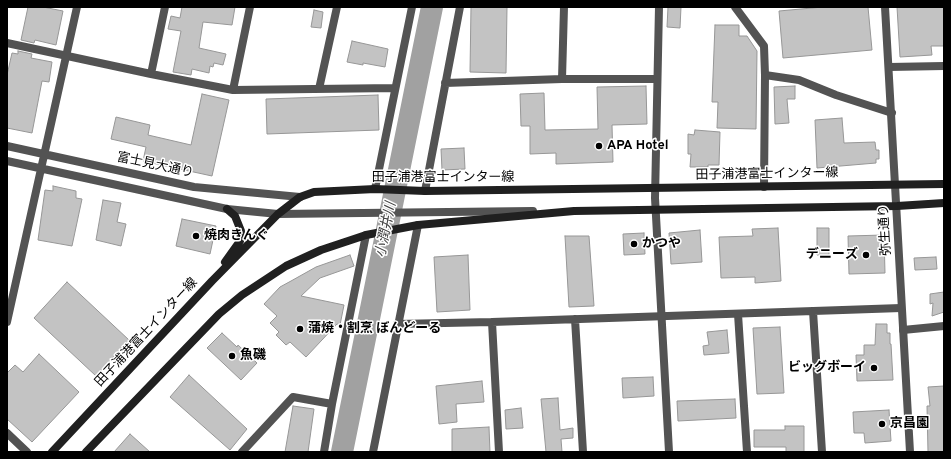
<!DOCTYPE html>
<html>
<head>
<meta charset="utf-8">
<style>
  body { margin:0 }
  #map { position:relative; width:951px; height:459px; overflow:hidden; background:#fff; font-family:Overpass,sans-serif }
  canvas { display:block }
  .frame { position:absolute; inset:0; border:8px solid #000; pointer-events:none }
</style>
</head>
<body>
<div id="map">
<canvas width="951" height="459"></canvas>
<div class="frame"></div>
</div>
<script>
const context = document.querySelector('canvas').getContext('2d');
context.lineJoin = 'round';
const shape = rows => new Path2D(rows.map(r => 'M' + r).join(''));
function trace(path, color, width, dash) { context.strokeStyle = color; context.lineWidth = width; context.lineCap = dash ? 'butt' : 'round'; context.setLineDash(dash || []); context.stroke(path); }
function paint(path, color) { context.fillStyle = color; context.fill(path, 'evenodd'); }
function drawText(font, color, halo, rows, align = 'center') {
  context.font = font + ' Overpass,"Noto Sans JP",sans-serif'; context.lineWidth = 3; context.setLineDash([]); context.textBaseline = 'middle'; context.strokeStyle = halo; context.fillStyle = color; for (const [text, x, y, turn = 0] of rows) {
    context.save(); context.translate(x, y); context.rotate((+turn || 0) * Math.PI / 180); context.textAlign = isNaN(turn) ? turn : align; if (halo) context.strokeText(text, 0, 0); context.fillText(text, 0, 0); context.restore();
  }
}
trace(shape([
  [342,452,432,7]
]), '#a1a1a1', 22);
const building = shape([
  [28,7,43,7,63,11,56,45,35,40,34,43,21,40,28,7],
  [182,7,235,7,232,25,203,22,199,48,226,54,223,65,214,63,213,67,210,66,209,73,192,69,191,75,173,72,181,31,168,29,171,16,180,18,182,7],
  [471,7,507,7,506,73,470,72,471,7],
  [668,7,681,7,680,28,667,27,668,7],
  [823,7,868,7,872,50,783,58,779,11,823,7],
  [897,7,944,7,944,46,931,46,932,55,900,57,897,7],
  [314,10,323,12,321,28,311,27,314,10],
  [715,25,739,25,739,36,747,36,757,51,756,129,717,128,718,102,712,102,715,25],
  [352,41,388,49,385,67,363,63,363,65,347,62,352,41],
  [18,51,32,54,31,58,52,62,49,82,42,81,32,133,7,128,7,75,12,53,18,54,18,51],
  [646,86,647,124,612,125,613,162,556,164,556,153,530,154,530,126,521,126,520,94,544,93,545,130,598,129,597,87,646,86],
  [795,86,795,99,787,99,789,123,775,124,774,87,795,86],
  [202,94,229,100,212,176,143,161,146,147,111,139,116,117,150,125,148,135,191,145,202,94],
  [378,95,379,130,267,134,266,99,378,95],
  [842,118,844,143,875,142,876,150,879,150,879,159,876,159,876,163,817,168,815,120,842,118],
  [695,130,720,132,719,165,708,165,708,167,690,167,691,154,688,154,688,134,694,135,695,130],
  [464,148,465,169,442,170,441,149,464,148],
  [53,186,76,191,76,198,82,199,72,246,38,240,45,190,53,191,53,186],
  [103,200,121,203,117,222,126,224,121,246,96,240,103,200],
  [182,219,216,226,210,254,176,246,182,219],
  [778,228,781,281,755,283,755,277,721,278,719,237,753,236,752,229,778,228],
  [817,228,829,228,829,255,817,255,817,228],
  [700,230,702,262,671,264,669,233,700,230],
  [644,233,645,254,624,255,623,234,644,233],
  [884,235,885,273,849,274,848,236,884,235],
  [565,236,589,236,594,306,569,307,565,236],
  [350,255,354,266,320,278,301,296,344,305,340,325,337,324,306,357,290,342,286,345,276,335,279,332,270,323,277,316,264,304,280,287,291,281,316,267,350,255],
  [468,255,470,310,437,312,434,257,468,255],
  [936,257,937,269,915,270,914,258,936,257],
  [67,282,129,340,96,376,34,318,67,282],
  [944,292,944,312,932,316,933,303,930,304,930,294,944,292],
  [876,324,887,324,887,333,890,333,890,344,891,344,893,380,857,381,856,355,864,355,864,345,875,345,876,324],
  [780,327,784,393,757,394,753,328,780,327],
  [727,330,729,353,704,355,703,346,709,345,707,332,727,330],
  [222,333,237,347,238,345,257,363,241,380,207,348,222,333],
  [39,354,79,392,32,442,7,419,7,373,15,365,23,372,39,354],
  [189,375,247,429,230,450,170,397,189,375],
  [653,377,654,396,623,398,622,378,653,377],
  [482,381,484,402,456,404,457,422,439,424,436,386,482,381],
  [944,386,944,452,928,452,927,406,930,406,928,387,944,386],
  [558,398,560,430,573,428,573,438,561,439,562,452,546,452,541,399,558,398],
  [735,399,736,418,678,421,677,401,735,399],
  [293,406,314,409,308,452,285,452,293,406],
  [521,408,523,428,506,429,505,410,521,408],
  [889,410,891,441,865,443,864,433,854,433,853,412,889,410],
  [785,426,804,426,804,452,786,452,786,447,754,447,754,430,785,430,785,426],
  [489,427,490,452,452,452,452,429,489,427],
  [130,434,150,452,114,452,130,434]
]);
paint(building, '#c3c3c3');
trace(building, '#979797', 1);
trace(shape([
  [735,7,764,46,765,75,764,187],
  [7,43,151,74,233,90,395,88],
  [889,67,944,66],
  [151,74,165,7],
  [765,75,799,80,836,95,892,113],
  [562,79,564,7],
  [445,83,562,79,657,79],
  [319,89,337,7],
  [233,90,250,7],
  [375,189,412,7],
  [425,191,460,7],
  [813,311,822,452],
  [738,314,747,452],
  [575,319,583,452],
  [492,322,499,452],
  [397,324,492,322,901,308],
  [903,330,944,326],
  [7,433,27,452],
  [242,452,293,397,332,404],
  [324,452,332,404,366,235],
  [373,452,418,225]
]), '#535353', 8);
trace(shape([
  [659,7,655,198,669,452],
  [885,7,910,452],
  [7,146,194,187,300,197],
  [7,161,227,209,278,214,533,211],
  [7,322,77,7]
]), '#535353', 8);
trace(shape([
  [225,262,240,241,241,231,235,216,227,209],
  [52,452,212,281,278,214,300,197,314,192,375,189,425,191,944,184],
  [86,452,219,314,242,295,286,266,321,250,366,235,418,225,574,211,897,206,944,203]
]), '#202020', 8);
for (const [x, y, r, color] of [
  [599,146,4,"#000"],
  [196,236,4,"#000"],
  [634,244,4,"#000"],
  [866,255,4,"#000"],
  [300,329,4,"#000"],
  [232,356,4,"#000"],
  [874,368,4,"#000"],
  [882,424,4,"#000"]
]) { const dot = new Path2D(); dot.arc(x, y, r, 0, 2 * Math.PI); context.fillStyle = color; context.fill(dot); trace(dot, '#fff', 1.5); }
drawText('bold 13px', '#000', '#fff', [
  ["APA Hotel",607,146],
  ["焼肉きんぐ",204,236],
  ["かつや",642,244],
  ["デニーズ",858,255,"right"],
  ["蒲焼・割烹 ぼんどーる",308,329],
  ["魚磯",240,356],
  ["ビッグボーイ",866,368,"right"],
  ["京昌園",890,424]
], 'left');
drawText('13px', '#000', '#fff', [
  ["富士見大通り",155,166,12],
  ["田子浦港富士インター線",767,175,-1],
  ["田子浦港富士インター線",443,178],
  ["弥生通り",886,230,-93],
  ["田子浦港富士インター線",147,333,-47]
]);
drawText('italic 14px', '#424242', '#fff', [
  ["小潤井川",387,230,-79]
]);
</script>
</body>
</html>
